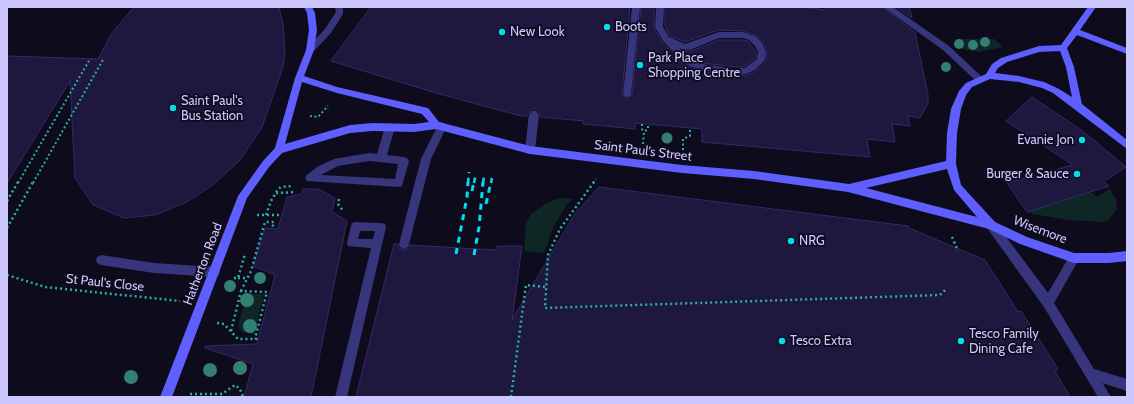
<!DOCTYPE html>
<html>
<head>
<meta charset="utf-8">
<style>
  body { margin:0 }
  #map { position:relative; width:1134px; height:404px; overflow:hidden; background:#0e0b1d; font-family:Cabin,sans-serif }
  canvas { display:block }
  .frame { position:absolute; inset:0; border:8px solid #ccc7ff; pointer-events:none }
</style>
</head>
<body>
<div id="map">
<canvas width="1134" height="404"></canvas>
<div class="frame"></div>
</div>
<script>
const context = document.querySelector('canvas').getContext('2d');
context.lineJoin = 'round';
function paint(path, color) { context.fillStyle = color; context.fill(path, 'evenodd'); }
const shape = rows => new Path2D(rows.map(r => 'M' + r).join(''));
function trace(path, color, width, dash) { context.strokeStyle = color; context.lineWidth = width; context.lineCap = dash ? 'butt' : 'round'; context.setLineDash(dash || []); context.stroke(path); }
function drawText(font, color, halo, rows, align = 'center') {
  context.font = font + ' Cabin,sans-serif'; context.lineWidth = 3.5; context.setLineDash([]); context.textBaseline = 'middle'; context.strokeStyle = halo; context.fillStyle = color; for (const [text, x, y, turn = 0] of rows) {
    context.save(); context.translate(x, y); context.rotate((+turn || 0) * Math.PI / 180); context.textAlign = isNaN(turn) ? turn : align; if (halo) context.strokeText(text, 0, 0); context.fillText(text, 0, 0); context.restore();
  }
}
paint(shape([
  [962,39,994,39,1003,47,979,52,962,49,952,44],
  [1110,189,1116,200,1117,209,1109,220,1104,222,1068,220,1033,214,1027,212,1091,192,1097,197],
  [560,198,573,199,567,204,554,226,544,253,524,251,526,223,531,214,547,203],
  [247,294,264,294,254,334,242,332,238,326]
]), '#0e2725');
const building = shape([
  [134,7,279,7,283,24,285,51,283,67,262,127,240,160,214,184,187,202,155,215,124,218,93,205,75,178,70,81,7,183,7,56,98,59,112,33,134,7],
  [371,7,630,7,622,95,627,100,632,95,641,7,654,7,654,28,662,42,684,65,701,71,736,76,747,75,756,71,766,61,767,51,763,41,755,35,743,31,719,30,685,42,670,36,665,27,665,7,802,7,826,10,828,7,882,7,915,32,928,95,928,103,920,118,908,116,910,126,892,124,895,142,867,139,870,157,702,142,702,129,635,123,635,129,583,124,584,121,540,117,540,113,534,108,528,113,527,116,521,116,436,93,331,61,371,7],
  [896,7,909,7,912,18,896,7],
  [719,40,743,40,748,41,756,52,756,58,744,67,736,67,702,63,692,59,685,51,693,50,719,40],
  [1032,97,1084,132,1126,167,1103,182,1109,186,1027,212,1007,183,1073,165,1006,121,1032,97],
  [599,187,908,226,909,228,954,247,985,260,1018,312,1021,311,1058,369,1055,371,1070,397,356,397,394,244,398,244,399,248,403,250,409,248,410,245,496,250,497,246,522,246,512,320,574,215,599,187],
  [303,189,318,189,335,198,332,212,347,221,311,397,244,397,253,364,205,348,205,346,257,344,275,275,253,266,265,228,278,229,287,197,302,194,303,189]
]);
paint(building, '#1e173e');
trace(building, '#35296a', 1);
trace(shape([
  [310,116,318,117,328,106],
  [642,124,642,129,644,132],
  [643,144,644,132,648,129,648,124],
  [683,150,683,139,690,136,690,128],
  [18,183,90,59],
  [33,183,104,58],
  [593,183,596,179]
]), '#2caea3', 2, [2, 2.5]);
trace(shape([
  [594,182,560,229,548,255,545,308,940,295,946,289],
  [276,193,296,192],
  [339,199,338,204,344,212],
  [7,201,18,182],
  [257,215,282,215],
  [266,215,271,201,278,189,281,187,293,186],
  [7,228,33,182],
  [952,237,958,251],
  [7,275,45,287,180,301],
  [234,278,238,278,245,254],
  [238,278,247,278],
  [241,291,251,271,265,222,274,222,272,229],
  [217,323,224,324,238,339,258,339],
  [231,331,241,291,267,292,255,339],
  [190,394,222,394,235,385,240,389,242,395,245,395],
  [511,397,526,285,546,287]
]), '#2caea3', 2.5, [2, 3]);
paint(shape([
  [335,7,343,7,343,14,331,33,313,52,307,52,306,50,307,48,325,29,336,12,335,7],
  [632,7,640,7,631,95,627,98,623,95,632,7],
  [656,7,664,7,663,27,669,37,685,44,719,32,743,32,755,36,762,42,766,52,765,60,755,70,746,74,736,75,701,70,685,64,663,41,655,27,656,7],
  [719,38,743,38,749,40,755,46,758,52,757,59,745,68,736,69,702,64,691,60,679,48,684,50,692,49,719,38],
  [534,110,539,114,535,150,533,153,530,154,527,153,525,150,529,114,534,110],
  [442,122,447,126,431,159,409,244,408,247,404,249,400,247,399,244,421,159,439,123,442,122],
  [390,123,395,127,387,155,404,157,407,158,409,161,402,186,399,187,307,181,305,178,307,175,317,167,334,159,369,153,377,154,385,127,390,123],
  [369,161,398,164,395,179,321,175,338,166,369,161],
  [356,222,381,223,385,224,386,227,347,397,335,397,371,248,348,246,347,243,351,226,352,223,356,222],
  [360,231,375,231,373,239,358,239,360,231],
  [101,255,154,263,215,267,219,269,220,272,219,275,215,277,154,273,101,265,97,263,96,260,97,257,101,255],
  [1091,368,1127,379,1127,391,1087,378,1085,374,1087,370,1091,368]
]), '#37367c');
paint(shape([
  [883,7,893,7,949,46,982,77,983,79,982,81,976,81,943,50,883,7],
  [991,221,995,222,1048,293,1070,255,1074,253,1078,255,1079,258,1078,261,1054,303,1111,397,1098,397,1044,307,987,228,986,225,987,222,991,221]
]), '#37367c');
paint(shape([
  [304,7,312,7,315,13,317,30,314,50,304,76,337,87,428,108,439,122,530,146,682,165,754,171,849,184,946,161,947,133,951,109,959,91,966,83,986,74,992,64,1001,58,1039,46,1061,45,1088,7,1096,7,1080,30,1127,48,1127,54,1077,35,1067,48,1074,67,1082,104,1127,140,1127,149,1053,93,1042,88,1019,82,990,79,972,87,966,95,961,109,957,133,956,164,961,185,995,222,1027,237,1074,253,1109,253,1127,251,1127,261,1109,263,1074,263,1020,244,989,229,848,192,754,179,682,173,530,154,436,129,414,132,373,131,350,133,282,153,269,167,247,198,172,397,160,397,238,196,263,161,275,148,295,78,306,50,309,30,307,13,304,7],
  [1060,51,1066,67,1072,97,1059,89,1044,82,1019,76,995,73,998,68,1007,62,1039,52,1060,51],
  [302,82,337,93,422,114,429,122,414,124,373,123,350,125,285,144,302,82],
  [947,169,954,190,977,217,866,188,947,169]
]), '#5f5eff');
trace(shape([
  [468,183,469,172],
  [474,183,476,174],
  [483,183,484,176],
  [491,183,492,178]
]), '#00dff2', 2.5, [5.5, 4.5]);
trace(shape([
  [472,191,474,182],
  [486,204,491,182],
  [456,254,467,197,468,182],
  [474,255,479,227,483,182]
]), '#00dff2', 3, [6, 5.5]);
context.fillStyle = '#347f73';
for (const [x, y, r] of [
  [985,42,5],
  [959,44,5],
  [973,45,5],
  [946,67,5],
  [667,138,5.5],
  [260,278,6],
  [230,286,6],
  [247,300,7],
  [250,326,7],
  [240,368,7],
  [210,370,7],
  [131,377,7]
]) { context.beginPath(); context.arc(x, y, r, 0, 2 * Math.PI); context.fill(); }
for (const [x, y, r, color] of [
  [607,27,4,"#00dff2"],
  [502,32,4,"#00dff2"],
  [640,65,4,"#00dff2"],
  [173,108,4,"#00dff2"],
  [1082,140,4,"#00dff2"],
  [1077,174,4,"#00dff2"],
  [791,241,4,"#00dff2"],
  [782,341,4,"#00dff2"],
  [961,341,4,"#00dff2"]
]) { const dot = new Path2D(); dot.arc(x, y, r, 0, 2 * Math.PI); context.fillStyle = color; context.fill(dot); trace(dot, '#0e0b1d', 1.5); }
drawText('13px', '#ccc7ff', '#0e0b1d', [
  ["Boots",615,27],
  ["New Look",510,32],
  ["Park Place",648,58],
  ["Shopping Centre",648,73],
  ["Saint Paul's",181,101],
  ["Bus Station",181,116],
  ["Evanie Jon",1074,140,"right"],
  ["Burger & Sauce",1069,174,"right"],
  ["NRG",799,241],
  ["Tesco Family",969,334],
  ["Dining Cafe",969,349],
  ["Tesco Extra",790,341]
], 'left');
drawText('13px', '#ccc7ff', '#0e0b1d', [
  ["Saint Paul's Street",643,151,7],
  ["Wisemore",1040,230,21],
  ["Hatherton Road",203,264,-69],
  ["St Paul's Close",105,283,6]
]);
</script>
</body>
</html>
